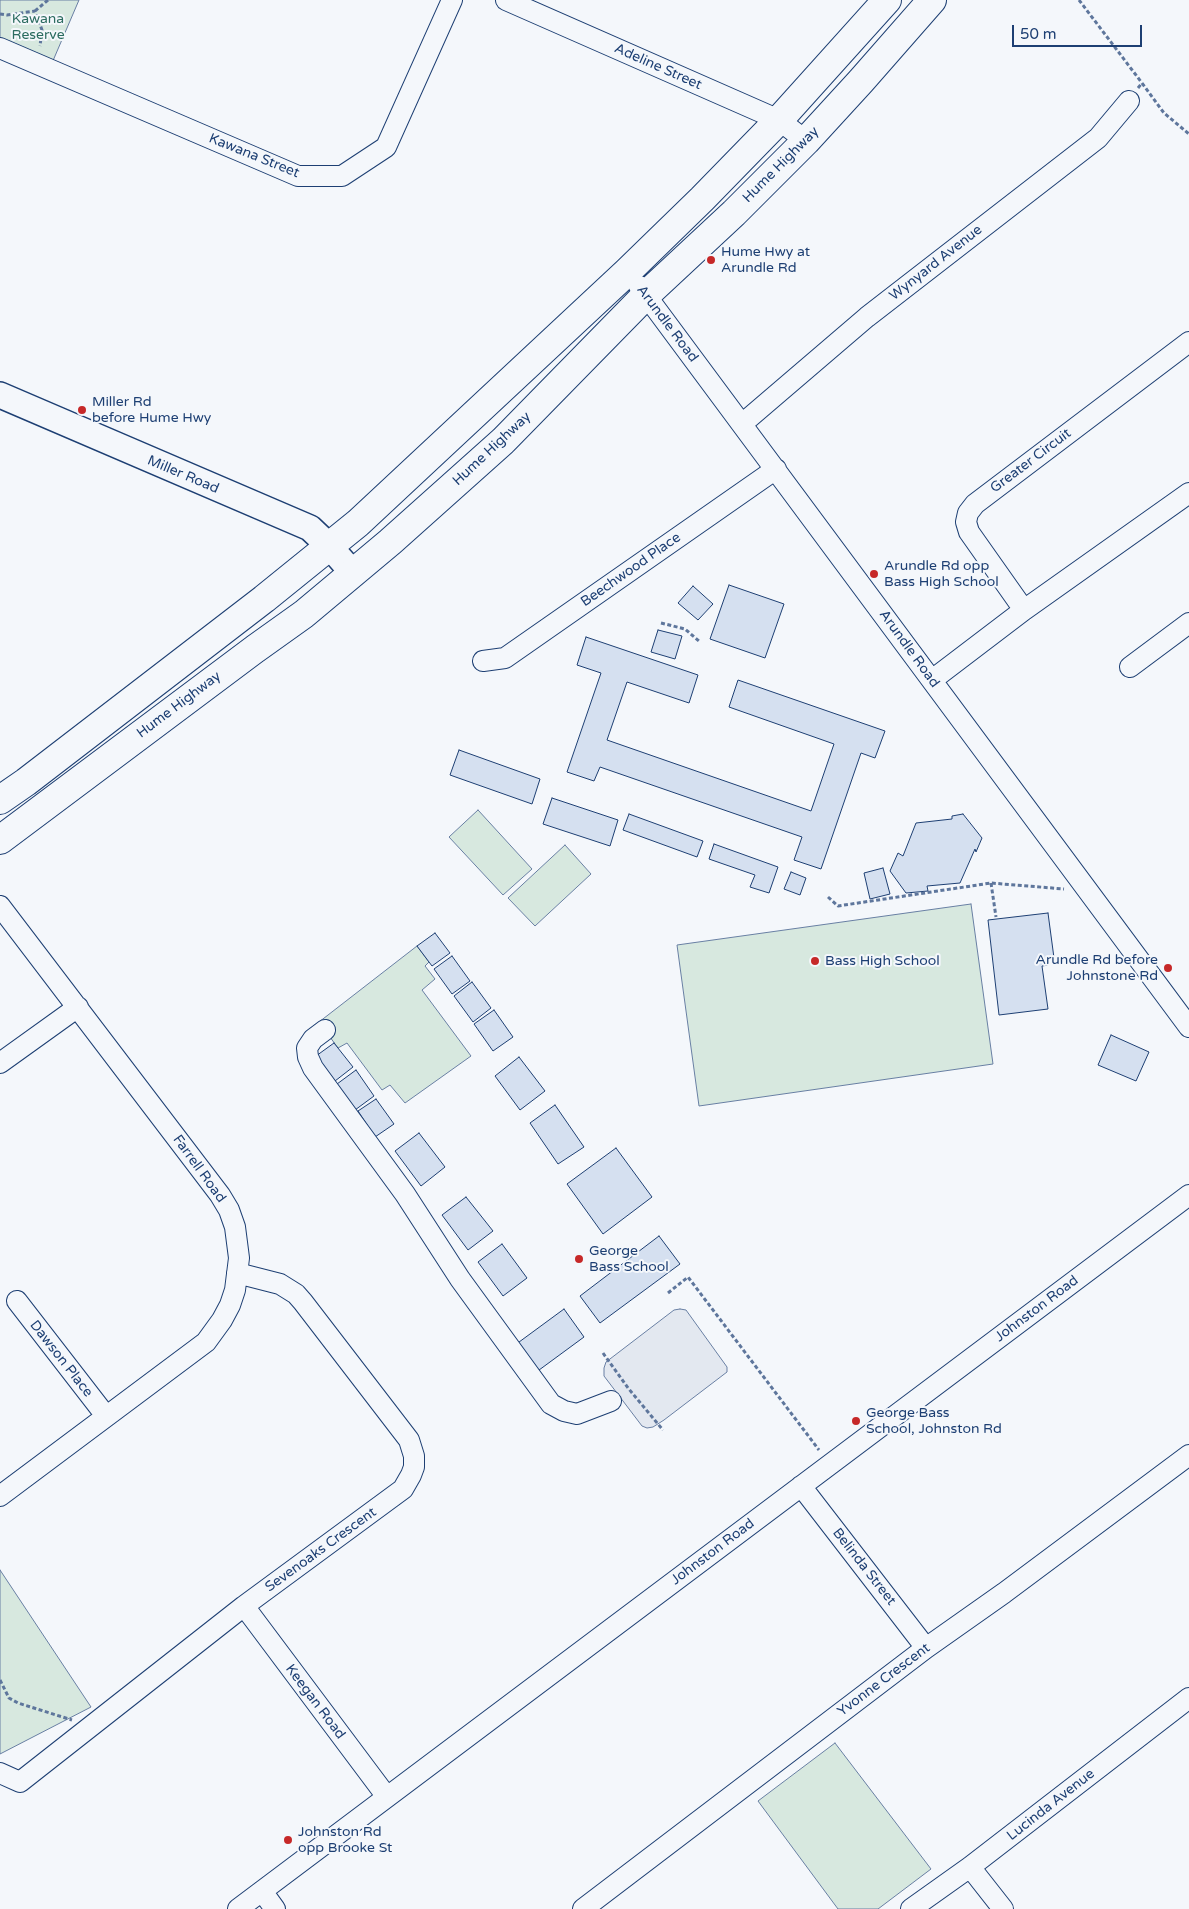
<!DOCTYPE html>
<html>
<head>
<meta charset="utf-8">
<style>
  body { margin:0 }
  #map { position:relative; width:1189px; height:1909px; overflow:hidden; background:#f4f7fb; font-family:"Varela Round",sans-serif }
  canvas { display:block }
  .scale { position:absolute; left:1012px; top:25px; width:130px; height:22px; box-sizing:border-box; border:2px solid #1d3f73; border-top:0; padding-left:6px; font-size:15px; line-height:18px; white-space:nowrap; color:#1d3f73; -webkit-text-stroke:4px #f4f7fb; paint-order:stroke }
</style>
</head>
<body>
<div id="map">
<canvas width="1189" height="1909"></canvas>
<div class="scale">50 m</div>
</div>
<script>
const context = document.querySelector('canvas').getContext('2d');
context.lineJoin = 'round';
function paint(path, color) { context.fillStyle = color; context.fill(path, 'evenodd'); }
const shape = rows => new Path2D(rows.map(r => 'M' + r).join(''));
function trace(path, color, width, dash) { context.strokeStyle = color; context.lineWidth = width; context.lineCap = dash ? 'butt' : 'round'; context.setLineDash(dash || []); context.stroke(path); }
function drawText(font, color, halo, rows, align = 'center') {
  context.font = font + ' "Varela Round",sans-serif'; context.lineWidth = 4; context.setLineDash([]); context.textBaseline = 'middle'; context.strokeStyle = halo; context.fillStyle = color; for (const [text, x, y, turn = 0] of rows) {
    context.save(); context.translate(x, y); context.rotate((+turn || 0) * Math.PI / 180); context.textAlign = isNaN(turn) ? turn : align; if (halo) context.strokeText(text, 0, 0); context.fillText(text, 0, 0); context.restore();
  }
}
const green = shape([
  [0,0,79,0,52,63,0,41,0,0],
  [478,810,532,869,503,895,449,837,478,810],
  [565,845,591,874,535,926,508,898,565,845],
  [971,904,993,1064,699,1106,677,945,971,904],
  [417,946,429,962,425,966,435,979,422,990,471,1056,405,1103,390,1085,382,1090,347,1043,338,1048,319,1022,417,946],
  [0,1570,91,1707,0,1754,0,1570],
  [835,1743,931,1869,878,1909,838,1909,758,1801,835,1743]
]);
paint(green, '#d7e8df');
trace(green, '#687fa3', 1);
const parking = shape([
  [680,1309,686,1310,727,1367,727,1372,664,1420,653,1427,647,1428,642,1426,604,1376,604,1368,606,1362,674,1310,680,1309]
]);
paint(parking, '#e3e8f0');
trace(parking, '#687fa3', 1);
const building = shape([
  [729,585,784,604,765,658,710,639,729,585],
  [693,586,713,604,698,620,678,603,693,586],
  [658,630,682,636,675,659,651,652,658,630],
  [586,637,698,675,689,703,627,682,607,740,811,811,834,744,729,707,738,680,885,731,875,758,861,753,821,869,794,860,802,837,600,767,594,781,567,772,601,673,577,665,586,637],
  [459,750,540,779,532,804,450,775,459,750],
  [552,798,618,820,610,846,543,824,552,798],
  [629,814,703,841,697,857,623,830,629,814],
  [963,814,982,838,976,852,975,849,960,883,927,886,928,891,906,893,890,871,898,853,903,856,916,823,952,819,952,816,963,814],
  [714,844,778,867,769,893,750,887,755,875,709,859,714,844],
  [883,868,890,894,870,899,864,873,883,868],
  [791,872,806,878,800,895,784,889,791,872],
  [1048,913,1054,958,1047,958,1048,965,1042,966,1048,1009,999,1015,988,920,1048,913],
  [435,933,450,953,432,966,417,946,435,933],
  [452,956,470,981,452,994,434,969,452,956],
  [472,982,491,1008,473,1022,454,996,472,982],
  [494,1010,513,1037,493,1051,474,1024,494,1010],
  [1111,1035,1149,1052,1136,1081,1098,1065,1111,1035],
  [334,1043,353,1067,335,1081,316,1056,334,1043],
  [519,1057,545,1091,520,1110,495,1076,519,1057],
  [356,1070,374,1096,355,1110,337,1084,356,1070],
  [376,1099,394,1124,375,1137,358,1111,376,1099],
  [555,1105,584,1147,558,1164,530,1123,555,1105],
  [419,1133,445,1167,421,1186,395,1151,419,1133],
  [616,1148,652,1197,603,1234,567,1184,616,1148],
  [466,1197,493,1231,468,1250,442,1215,466,1197],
  [659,1236,680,1264,600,1323,580,1296,659,1236],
  [502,1244,527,1278,503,1296,478,1262,502,1244],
  [564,1309,584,1337,535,1373,515,1345,564,1309]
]);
paint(building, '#d5e0f0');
trace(building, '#1d3f73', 1);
const minor = shape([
  [506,0,779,120,806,141],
  [0,48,298,176,342,176,386,147,452,0],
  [639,286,1189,1027],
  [742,424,867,317,1098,138,1129,101],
  [1024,610,969,532,966,522,968,513,975,504,1189,342],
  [483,661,505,658,776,469],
  [1130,667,1189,623],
  [932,680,1024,610,1189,493],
  [0,906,220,1195,229,1210,235,1227,239,1258,235,1290,230,1305,222,1320,206,1342,0,1496],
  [325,1030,313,1039,307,1048,308,1057,313,1068,405,1194,460,1279,551,1404,564,1411,577,1414,611,1401],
  [0,1063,78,1007],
  [17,1301,106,1416],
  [801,1486,926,1648],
  [244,1606,387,1797],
  [0,1773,20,1782,244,1606,403,1489,411,1475,414,1467,414,1456,409,1440,303,1302,296,1294,280,1284,237,1273],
  [970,1867,1003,1909],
  [262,1891,275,1909],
  [238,1909,1189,1195],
  [583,1909,926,1648,1004,1593,1189,1455],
  [911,1909,970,1867,1189,1698]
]);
const major = shape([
  [0,395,310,528,330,547,353,573]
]);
const highway = shape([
  [0,800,26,782,264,599,358,523,627,272,702,199,779,120,887,0],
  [0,840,255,649,304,614,390,542,503,441,646,295,734,213,806,141,861,81,932,0]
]);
trace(minor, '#1d3f73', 22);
trace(major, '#1d3f73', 28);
trace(highway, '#1d3f73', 30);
trace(shape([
  [1079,0,1142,83],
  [35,11,48,0],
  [0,14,7,15,35,11,42,30,40,46],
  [1138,88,1142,83,1164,113,1189,134],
  [661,623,685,629,700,642],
  [991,883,996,917],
  [828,897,838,906,991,883,1064,889],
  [668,1293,688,1277,819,1450],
  [603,1353,628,1388,663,1430],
  [0,1680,9,1698,18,1703,72,1720]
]), '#5e769c', 3, [4, 2.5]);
trace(minor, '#f4f7fb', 20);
trace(major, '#f4f7fb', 25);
trace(highway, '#f4f7fb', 28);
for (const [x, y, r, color] of [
  [711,260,5,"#c62828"],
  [82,410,5,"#c62828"],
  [874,574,5,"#c62828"],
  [815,961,5,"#c62828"],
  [1168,968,5,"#c62828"],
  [579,1259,5,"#c62828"],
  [856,1421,5,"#c62828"],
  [288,1840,5,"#c62828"]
]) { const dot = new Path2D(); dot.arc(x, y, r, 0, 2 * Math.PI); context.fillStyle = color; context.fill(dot); trace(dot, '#f4f7fb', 2); }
drawText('14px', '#2c6c60', '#f4f7fb', [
  ["Kawana",38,19],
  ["Reserve",38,35]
]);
drawText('14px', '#1d3f73', '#f4f7fb', [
  ["Adeline Street",658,67,24],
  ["Kawana Street",254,156,22],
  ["Hume Highway",781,165,-45],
  ["Wynyard Avenue",936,263,-38],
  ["Arundle Road",667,324,53],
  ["Hume Highway",492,449,-43],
  ["Greater Circuit",1031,461,-37],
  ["Miller Road",183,475,23],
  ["Beechwood Place",631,570,-35],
  ["Arundle Road",909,649,54],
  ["Hume Highway",179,705,-37],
  ["Farrell Road",199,1169,54],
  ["Johnston Road",1037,1309,-37],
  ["Dawson Place",61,1359,52],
  ["Sevenoaks Crescent",321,1550,-36],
  ["Johnston Road",713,1552,-37],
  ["Belinda Street",864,1567,52],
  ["Yvonne Crescent",884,1680,-37],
  ["Keegan Road",315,1702,53],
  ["Lucinda Avenue",1051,1805,-38]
]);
drawText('14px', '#1d3f73', '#f4f7fb', [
  ["Hume Hwy at",721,252],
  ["Arundle Rd",721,268],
  ["Miller Rd",92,402],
  ["before Hume Hwy",92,418],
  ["Arundle Rd opp",884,566],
  ["Bass High School",884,582],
  ["Arundle Rd before",1158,960,"right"],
  ["Johnstone Rd",1158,976,"right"],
  ["Bass High School",825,961],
  ["George",589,1251],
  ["Bass School",589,1267],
  ["George Bass",866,1413],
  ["School, Johnston Rd",866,1429],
  ["Johnston Rd",298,1832],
  ["opp Brooke St",298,1848]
], 'left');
</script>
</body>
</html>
